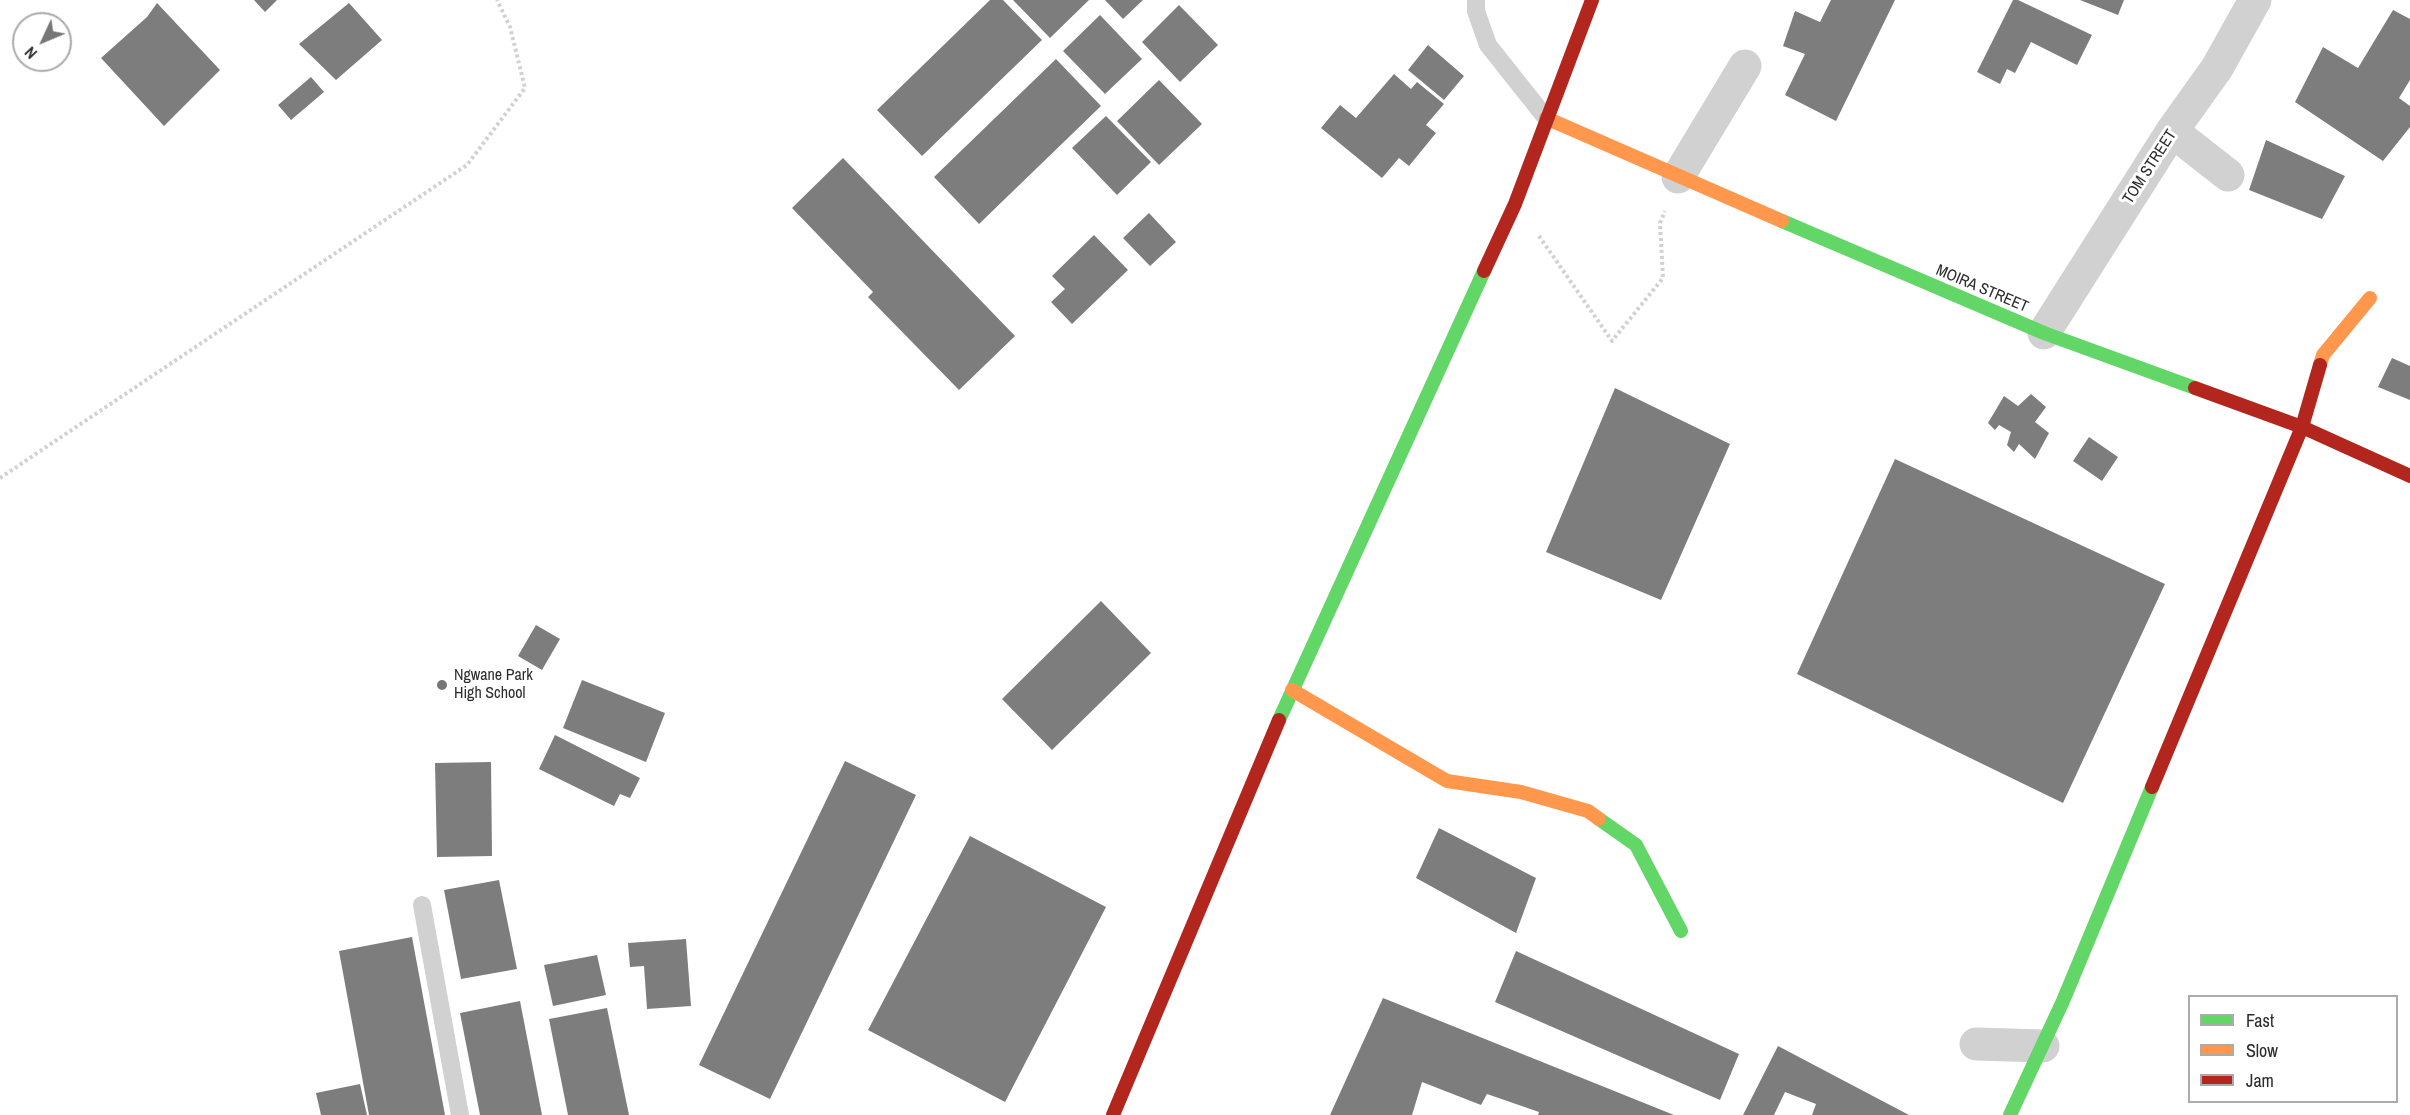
<!DOCTYPE html>
<html>
<head>
<meta charset="utf-8">
<style>
  body { margin:0 }
  #map { position:relative; width:2410px; height:1115px; overflow:hidden; background:#fff; font-family:"Archivo Narrow",sans-serif }
  canvas { display:block }
  .legend { position:absolute; left:2188px; top:995px; width:210px; height:108px; box-sizing:border-box; background:#fff; border:2px solid #ababab; margin:0; padding:8px 10px; list-style:none; font-size:18px; color:#2c2c2c }
  .legend li { display:flex; align-items:center; gap:12px; height:30px }
  .legend b { width:30px; border:2px solid #ababab }
  .north { position:absolute; left:12px; top:12px; width:60px; height:60px; box-sizing:border-box; background:#fff; border:2px solid #ababab; border-radius:50%; rotate:226deg; font-size:16px; font-weight:700; line-height:24px; text-align:center; color:#2c2c2c }
  .north::after { content:''; display:block; margin:auto; width:21px; height:27px; background:#767676; clip-path:polygon(50% 0,100% 100%,50% 72%,0 100%) }
</style>
</head>
<body>
<div id="map">
<canvas width="2410" height="1115"></canvas>
<ul class="legend">
<li><b style="height:8px;background:#63d668"></b>Fast</li>
<li><b style="height:8px;background:#ff974d"></b>Slow</li>
<li><b style="height:8px;background:#b3261e"></b>Jam</li>
</ul>
<div class="north">N</div>
</div>
<script>
const context = document.querySelector('canvas').getContext('2d');
context.lineJoin = 'round';
function paint(path, color) { context.fillStyle = color; context.fill(path, 'evenodd'); }
const shape = rows => new Path2D(rows.map(r => 'M' + r).join(''));
function trace(path, color, width, dash) { context.strokeStyle = color; context.lineWidth = width; context.lineCap = dash ? 'butt' : 'round'; context.setLineDash(dash || []); context.stroke(path); }
function drawText(font, color, halo, rows, align = 'center') {
  context.font = font + ' "Archivo Narrow",sans-serif'; context.lineWidth = 6; context.setLineDash([]); context.textBaseline = 'middle'; context.strokeStyle = halo; context.fillStyle = color; for (const [text, x, y, turn = 0] of rows) {
    context.save(); context.translate(x, y); context.rotate((+turn || 0) * Math.PI / 180); context.textAlign = isNaN(turn) ? turn : align; if (halo) context.strokeText(text, 0, 0); context.fillText(text, 0, 0); context.restore();
  }
}
paint(shape([
  [254,0,277,0,265,12],
  [990,0,1003,0,1042,40,922,156,877,110],
  [1013,0,1089,0,1050,38],
  [1105,0,1143,0,1123,19],
  [1831,0,1895,0,1836,121,1785,95,1805,54,1783,46,1795,11,1820,22],
  [2013,0,2018,0,2092,35,2077,65,2031,42,2015,73,2007,69,2000,84,1977,72],
  [2080,0,2124,0,2118,15],
  [157,3,220,70,164,126,101,58,147,17],
  [349,3,382,40,336,80,299,44],
  [1179,5,1218,45,1180,82,1142,42],
  [2393,10,2410,19,2410,80,2399,98,2410,106,2410,127,2383,161,2295,102,2323,47,2358,68],
  [1100,15,1142,59,1105,94,1063,51],
  [1428,45,1464,76,1444,100,1408,70],
  [1056,59,1101,106,979,224,934,177],
  [1394,74,1411,89,1417,82,1444,104,1426,125,1436,133,1409,166,1399,158,1382,178,1321,128,1340,105,1356,118],
  [311,77,324,92,291,120,278,105],
  [1159,80,1202,124,1159,165,1117,121],
  [1106,116,1151,162,1117,195,1072,148],
  [2266,140,2345,176,2322,219,2249,190],
  [843,158,1015,336,959,390,868,297,873,292,792,208],
  [1149,213,1176,242,1150,266,1123,238],
  [1094,235,1128,270,1072,324,1051,302,1065,289,1052,276],
  [2392,358,2410,366,2410,400,2378,387],
  [1615,388,1730,444,1661,600,1546,552],
  [2031,394,2046,407,2035,422,2049,433,2035,459,2019,444,2014,452,2007,445,2011,432,1999,425,1995,430,1988,423,2004,396,2018,406],
  [2089,437,2118,457,2102,481,2073,461],
  [1895,459,2165,584,2063,803,1797,674],
  [1101,601,1151,653,1052,750,1002,699],
  [536,625,560,639,542,670,518,656],
  [582,680,665,713,646,762,563,728],
  [555,735,640,778,630,798,620,794,614,806,539,769],
  [845,761,916,795,770,1099,699,1065],
  [491,762,492,856,437,857,435,763],
  [1439,828,1536,878,1516,933,1416,878],
  [970,836,1106,907,1005,1102,868,1030],
  [499,880,517,969,461,979,444,890],
  [412,937,445,1115,369,1115,339,951],
  [686,939,691,1006,647,1009,644,966,630,967,628,943],
  [1516,951,1739,1054,1720,1100,1495,1002],
  [597,955,606,995,553,1006,544,965],
  [1383,998,1674,1115,1538,1115,1539,1112,1487,1094,1481,1105,1422,1082,1412,1115,1330,1115],
  [520,1001,542,1115,480,1115,460,1013],
  [607,1008,629,1115,568,1115,549,1019],
  [1778,1046,1909,1115,1812,1115,1816,1104,1785,1092,1774,1115,1743,1115],
  [360,1084,367,1115,321,1115,316,1093]
]), '#7d7d7d');
trace(shape([
  [1539,236,1612,341,1663,278,1660,223,1665,211],
  [0,478,467,165,525,88,510,27,497,0]
]), '#d1d1d1', 4, [3, 3]);
trace(shape([
  [1476,0,1476,11,1488,45,1546,118],
  [422,905,460,1115]
]), '#d1d1d1', 18);
trace(shape([
  [2172,131,2228,175],
  [1678,177,1745,66],
  [2044,333,2172,131,2217,68,2255,0],
  [1976,1044,2043,1046]
]), '#d1d1d1', 33);
trace(shape([
  [1782,221,2044,333,2195,388],
  [1279,720,1484,271],
  [1599,819,1636,845,1681,931],
  [2010,1115,2063,1001,2152,787]
]), '#63d668', 14);
trace(shape([
  [1546,118,1782,221],
  [2320,365,2323,355,2370,298],
  [1292,690,1447,781,1521,792,1588,811,1599,819]
]), '#ff974d', 14);
trace(shape([
  [1484,271,1515,204,1592,0],
  [2195,388,2302,427,2410,476],
  [2152,787,2302,427,2320,365],
  [1113,1115,1279,720]
]), '#b3261e', 14);
for (const [x, y, r, color] of [
  [442,685,6,"#767676"]
]) { const dot = new Path2D(); dot.arc(x, y, r, 0, 2 * Math.PI); context.fillStyle = color; context.fill(dot); trace(dot, '#fff', 2); }
drawText('16px', '#2c2c2c', '#fff', [
  ["TOM STREET",2150,167,-57],
  ["MOIRA STREET",1982,289,23]
]);
drawText('16px', '#2c2c2c', '#fff', [
  ["Ngwane Park",454,676],
  ["High School",454,694]
], 'left');
</script>
</body>
</html>
